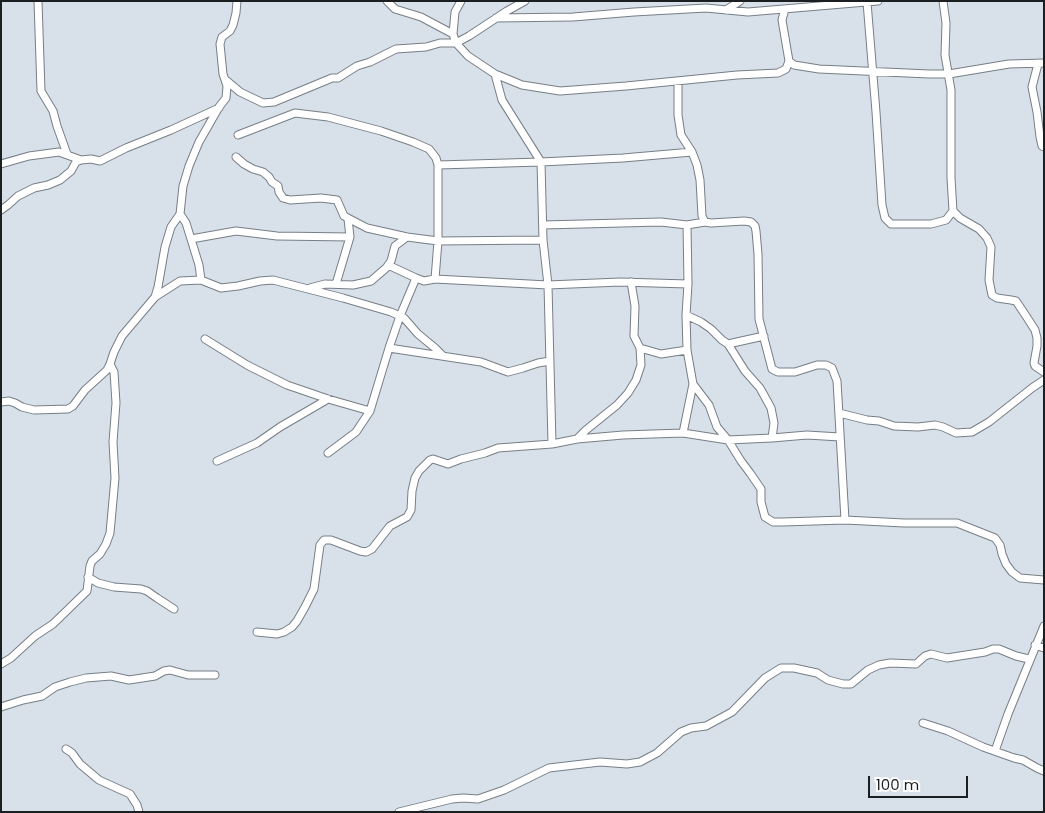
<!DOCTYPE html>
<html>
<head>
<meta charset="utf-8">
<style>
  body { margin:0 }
  #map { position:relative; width:1045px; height:813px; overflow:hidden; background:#d8e1e9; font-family:Poppins,sans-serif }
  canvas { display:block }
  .frame { position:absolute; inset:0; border:2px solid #1c1f22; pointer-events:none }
  .scale { position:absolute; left:868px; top:776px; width:100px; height:22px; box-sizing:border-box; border:2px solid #1c1f22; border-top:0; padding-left:6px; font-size:15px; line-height:18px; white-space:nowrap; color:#1c1f22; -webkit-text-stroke:4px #fff; paint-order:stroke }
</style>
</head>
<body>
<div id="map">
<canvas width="1045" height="813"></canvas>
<div class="frame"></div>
<div class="scale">100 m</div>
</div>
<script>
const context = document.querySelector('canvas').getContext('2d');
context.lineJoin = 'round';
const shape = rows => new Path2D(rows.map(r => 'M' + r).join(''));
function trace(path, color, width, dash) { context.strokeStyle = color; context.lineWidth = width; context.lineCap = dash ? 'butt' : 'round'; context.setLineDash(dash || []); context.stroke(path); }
const street = shape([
  [38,1,41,91,53,111,57,126,67,154],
  [387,1,395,9,421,17,453,34,456,43,468,56,495,74,522,85,560,91,626,86,737,75,778,73,786,69,789,61,782,20,785,9],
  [943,1,946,23,945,55,951,90,951,178,953,211,960,218,979,229,987,238,991,247,989,280,992,295,997,298,1011,300,1016,301,1026,316,1035,330,1037,338,1037,346,1034,363,1035,366,1044,372],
  [867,2,876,112,882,205,885,218,891,224,931,224,946,220,953,211],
  [726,10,740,1],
  [496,18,573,17,634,12,706,8,748,12,878,1],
  [453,34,455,12,461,1],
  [789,61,794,65,819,69,929,74,949,74,1009,64,1044,63],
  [1038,64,1032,87,1037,112,1040,137,1042,146,1044,147],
  [495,74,502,100,541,162,543,240,548,285,552,444],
  [227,81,240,92,263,103,274,102,332,78,338,78,357,66,370,62,396,49,426,47,440,43,456,43,469,36,507,11,525,1],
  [678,81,678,115,681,135,692,152,697,165,700,180,702,216,705,222,711,223,744,221,751,222,755,226,756,231,758,254,759,319,772,369,778,372,795,372,817,365,826,365,832,368,837,381,845,520],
  [238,135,295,113,328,117,381,131,413,142,429,149,436,158,438,165,438,241,435,279],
  [236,157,244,164,253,169,263,172,269,177,272,182,278,186,279,192,283,198,290,200,321,198,337,200,344,216,367,228,407,237,438,241,543,240],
  [1,164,29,156,59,152,81,160],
  [438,165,541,162,623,158,692,152],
  [1,210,8,205,18,196,34,188,48,185,60,180,71,171,76,162,81,160,91,159,100,161,126,148,171,130,219,108],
  [180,214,186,223,199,265,201,280],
  [543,225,661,222,687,225,705,222],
  [191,239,236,231,277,236,350,237],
  [388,265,416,278,424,281,435,279,548,285,620,282,688,284],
  [631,282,635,306,634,336,640,348,661,354,687,350],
  [336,284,350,237,348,219],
  [310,288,325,284,353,285,371,281,386,268,391,261,395,246,407,237],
  [155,297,180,281,201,280,221,288,238,286,260,281,273,280,343,298,391,312,400,316,404,318,418,334,435,348,443,356],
  [686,315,701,322,711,329,722,340,728,344,764,336],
  [205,339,247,365,287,385,328,399,370,411],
  [728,344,745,371,760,388,771,408,774,423,772,438],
  [389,348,481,362,508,372,523,368,538,363,550,361],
  [693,384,709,405,717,427,728,440,741,461,750,473,761,489,761,502,765,517,773,522,783,522,845,520,904,523,957,523,995,538,1000,545,1002,554,1006,564,1012,572,1020,578,1044,580],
  [1,402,9,401,15,403,22,407,34,410,68,409,73,406,85,390,107,370,110,364],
  [839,413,867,420,879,421,894,426,918,427,935,425,943,427,956,433,972,432,989,422,1032,388,1044,380],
  [683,433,693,384,687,350,686,315,688,284,687,225],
  [577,439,586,430,617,405,628,393,636,380,641,365,640,348],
  [328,453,356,432,370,411,389,348,400,316,416,278],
  [217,461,257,443,280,427,328,399],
  [88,577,98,583,114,587,141,589,147,591,157,598,174,609],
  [257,632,277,634,284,632,292,627,297,621,305,607,314,589,320,545,324,540,331,540,360,551,366,552,372,549,390,526,407,517,411,510,412,491,415,478,419,471,430,460,433,459,448,464,461,459,485,453,498,448,552,444,577,439,623,435,683,433,728,440,772,438,807,435,840,437],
  [1035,645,1044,648],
  [1,664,11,658,35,636,53,624,87,591,90,566,92,561,100,554,106,544,110,533,115,478,113,442,116,403,114,372,110,364,114,352,122,336,155,297,158,287,165,247,171,227,180,214,183,186,189,166,199,142,219,107,226,98,227,86,223,74,220,44,222,37,230,31,233,25,236,13,237,1],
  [1,707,23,700,42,696,55,687,70,682,86,678,111,676,129,680,155,676,164,671,170,670,188,675,215,675],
  [923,723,948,731,983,747,1014,758,1023,760,1037,768,1044,771],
  [66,749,72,753,80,764,99,780,130,794,137,805,139,812],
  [995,751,1008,714,1044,626],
  [399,812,452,799,463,798,478,799,504,790,549,768,600,762,627,764,640,762,657,753,681,732,691,728,706,726,732,712,765,678,781,668,794,668,817,673,828,680,843,684,851,684,868,670,879,665,890,663,916,664,925,656,931,654,947,658,985,652,993,649,999,649,1016,656,1029,659]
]);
trace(street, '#777e86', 9);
trace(street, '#fff', 7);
</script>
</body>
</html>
